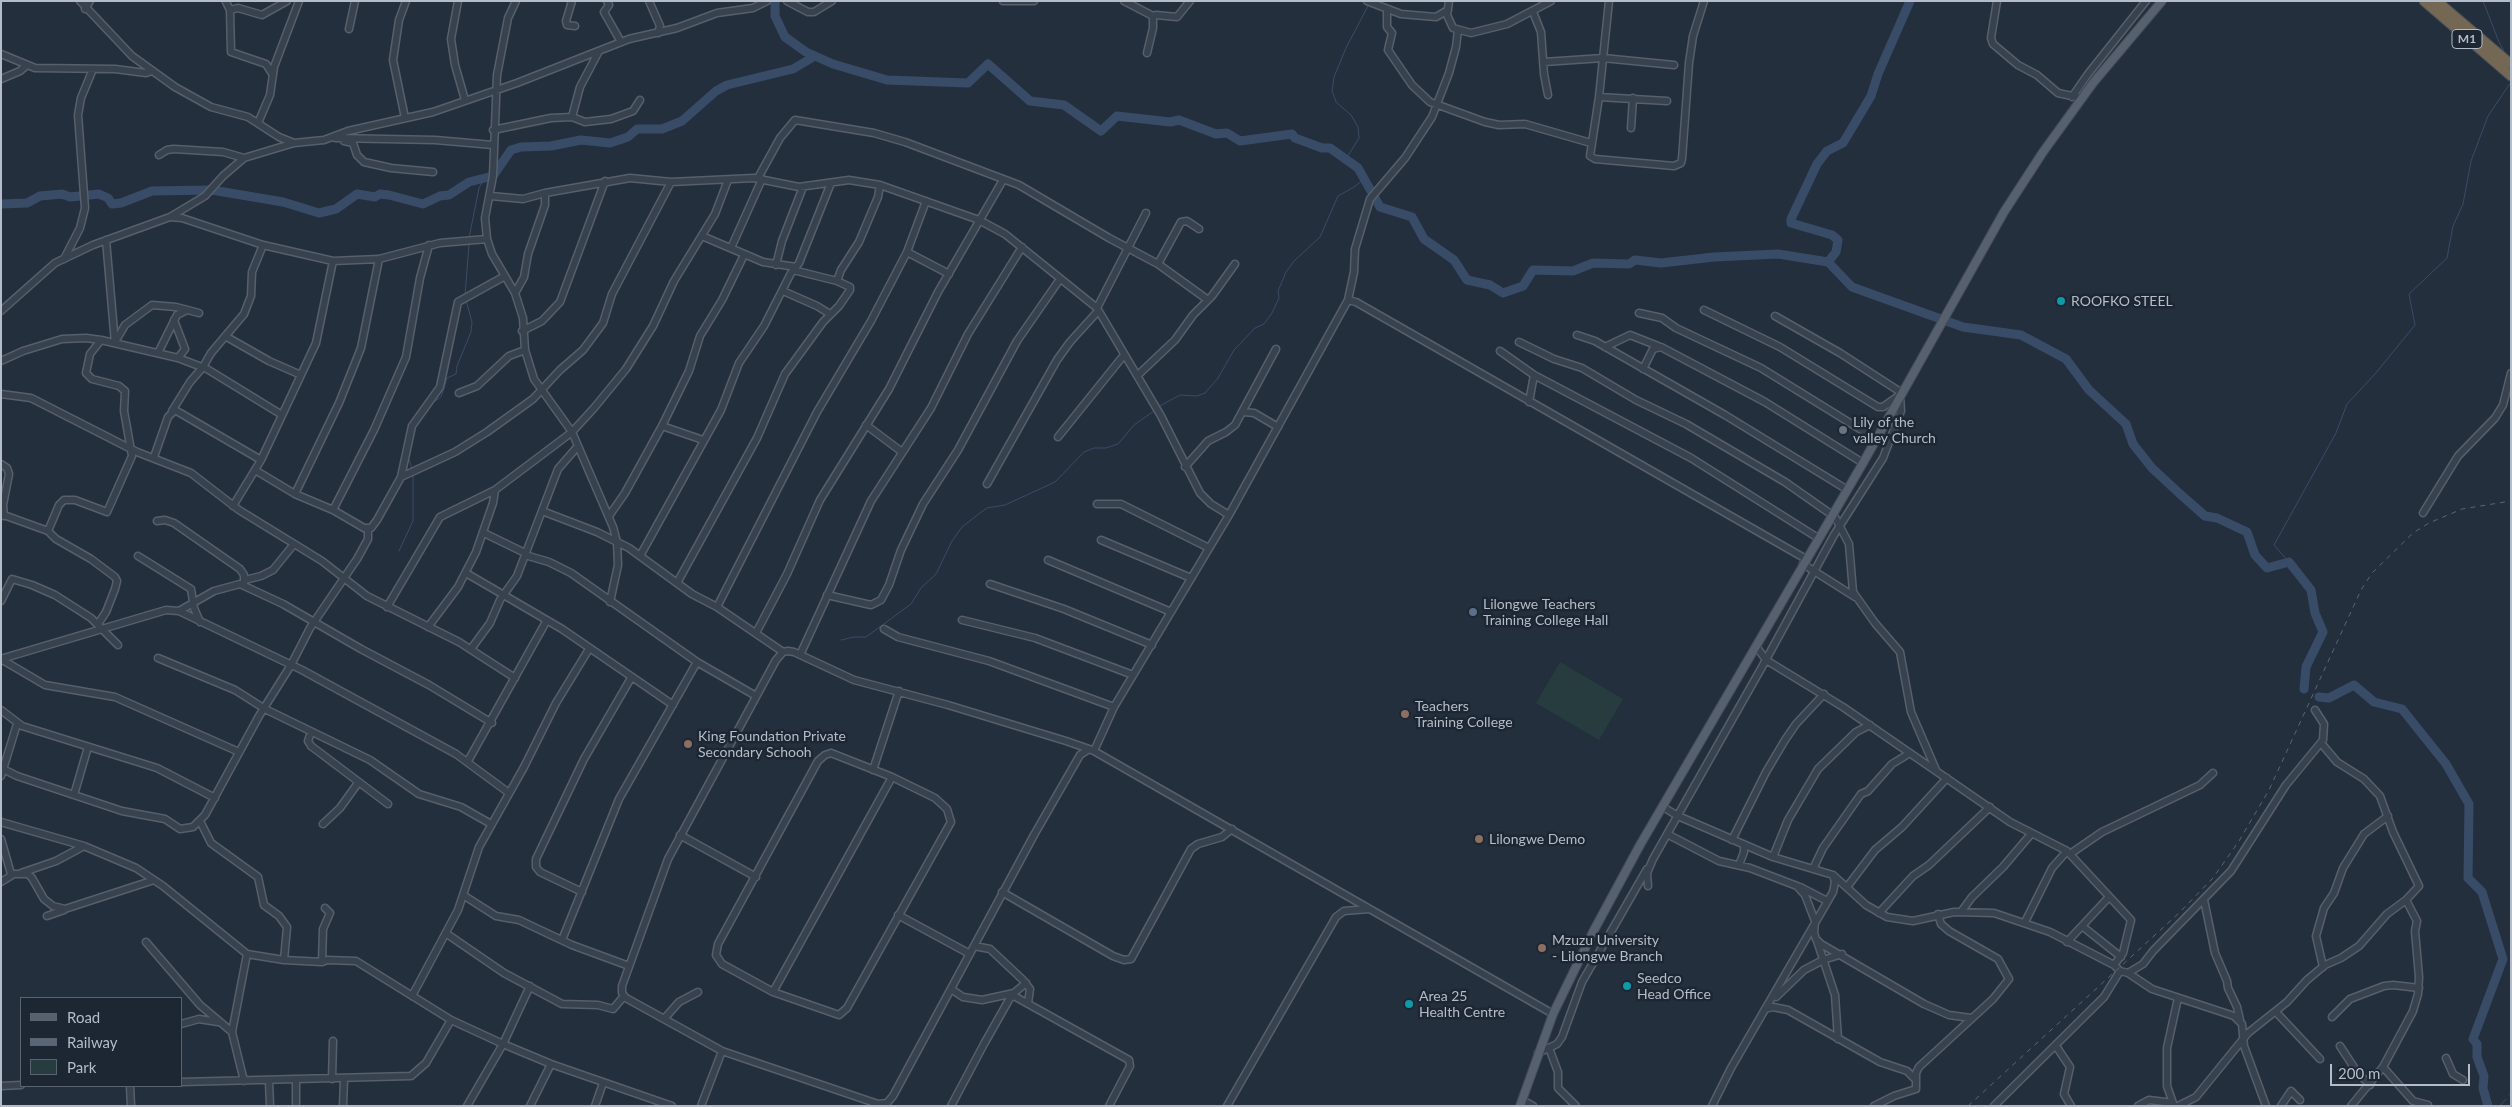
<!DOCTYPE html>
<html>
<head>
<meta charset="utf-8">
<style>
  body { margin:0 }
  #map { position:relative; width:2512px; height:1107px; overflow:hidden; background:#242f3e; font-family:Lato,sans-serif }
  canvas { display:block }
  .frame { position:absolute; inset:0; border:2px solid #b4bcc9; pointer-events:none }
  .legend { position:absolute; left:20px; top:997px; width:162px; height:90px; box-sizing:border-box; background:#1d2633; border:1px solid #59626f; margin:0; padding:6px 9px; list-style:none; font-size:15px; color:#b4bcc9 }
  .legend li { display:flex; align-items:center; gap:10px; height:25px }
  .legend b { width:25px; border:1px solid #59626f }
  .scale { position:absolute; left:2330px; top:1064px; width:140px; height:22px; box-sizing:border-box; border:2px solid #b4bcc9; border-top:0; padding-left:6px; font-size:15px; line-height:18px; white-space:nowrap; color:#b4bcc9; -webkit-text-stroke:4px #1d2633; paint-order:stroke }
</style>
</head>
<body>
<div id="map">
<canvas width="2512" height="1107"></canvas>
<div class="frame"></div>
<ul class="legend">
<li><b style="height:6px;background:#56606e"></b>Road</li>
<li><b style="height:6px;background:#5a6575"></b>Railway</li>
<li><b style="height:14px;background:#263c3f"></b>Park</li>
</ul>
<div class="scale">200 m</div>
</div>
<script>
const context = document.querySelector('canvas').getContext('2d');
context.lineJoin = 'round';
function paint(path, color) { context.fillStyle = color; context.fill(path, 'evenodd'); }
const shape = rows => new Path2D(rows.map(r => 'M' + r).join(''));
function trace(path, color, width, dash) { context.strokeStyle = color; context.lineWidth = width; context.lineCap = dash ? 'butt' : 'round'; context.setLineDash(dash || []); context.stroke(path); }
function drawText(font, color, halo, rows, align = 'center') {
  context.font = font + ' Lato,sans-serif'; context.lineWidth = 5; context.setLineDash([]); context.textBaseline = 'middle'; context.strokeStyle = halo; context.fillStyle = color; for (const [text, x, y, turn = 0] of rows) {
    context.save(); context.translate(x, y); context.rotate((+turn || 0) * Math.PI / 180); context.textAlign = isNaN(turn) ? turn : align; if (halo) context.strokeText(text, 0, 0); context.fillText(text, 0, 0); context.restore();
  }
}
paint(shape([
  [1560,662,1623,699,1599,740,1536,703]
]), '#263c3f');
trace(shape([
  [2483,1,2499,42,2505,53],
  [1346,159,1359,138,1358,127,1351,115,1336,102,1332,91,1334,77,1346,48,1369,4],
  [469,238,479,188,485,177],
  [465,296,469,244],
  [431,404,441,397,447,378,456,374,457,366,471,332,472,322,466,300],
  [1158,407,1180,395,1197,396,1205,393,1218,378,1234,350,1255,328,1264,324,1272,313,1279,298,1278,291,1286,272,1294,261,1320,237,1338,196,1354,187,1364,179],
  [408,456,412,469],
  [399,551,413,521,413,476],
  [2289,562,2274,545,2336,433,2347,404,2375,374,2415,325,2409,294,2447,258,2453,226,2463,204,2471,161,2488,116,2511,82],
  [841,640,854,637,866,637,911,604,921,588,936,574,952,541,962,527,980,513,987,508,1005,505,1055,482,1084,452,1094,448,1106,448,1118,444,1134,425,1154,411],
  [2509,1095,2511,1093],
  [2500,1106,2506,1099]
]), '#394c67', 1);
trace(shape([
  [775,1,775,16,785,37,806,52,833,64,887,80,968,83,988,64,1030,101,1064,105,1101,131,1117,116,1170,122,1179,120,1216,134,1227,133,1240,141,1292,134,1295,138,1322,148,1330,148,1358,168,1380,207,1412,217,1424,239,1454,260,1467,280,1490,285,1503,293,1523,286,1533,270,1573,271,1593,263,1629,264,1635,260,1661,263,1714,257,1778,254,1828,262,1852,287,1963,327,2021,335,2066,359,2089,390,2126,424,2133,444,2152,468,2180,494,2205,516,2217,518,2247,532,2255,555,2267,568,2289,562,2311,590,2315,613,2323,632,2306,667,2304,689],
  [1,204,27,203,40,196,62,194,70,197,99,194,108,198,112,204,121,203,152,191,212,190,283,202,319,213,336,209,357,194,375,197,380,194,389,195,423,204,440,196,449,195,469,182,493,176,511,150,521,147,551,146,581,140,610,143,628,137,637,129,662,129,682,121,716,91,727,85,793,69,815,56],
  [1828,262,1836,252,1838,240,1832,235,1791,223,1791,219,1817,164,1827,151,1843,143,1871,96,1878,74,1910,1],
  [2319,697,2329,698,2354,685,2374,702,2402,709,2446,764,2469,804,2468,878,2482,892,2503,959,2473,1039,2477,1044,2477,1057,2484,1076,2483,1088,2488,1106]
]), '#394c67', 9);
const minor = shape([
  [80,1,132,56,175,87,211,107,248,117,279,137,294,143,324,140,348,131,433,112,517,83,629,39,677,28,717,13,753,8,767,1],
  [458,1,451,39,455,65,465,100],
  [516,1,508,18,497,75,493,176,485,218,487,239,492,254,515,293,523,318,525,350,534,379,572,432,613,527,617,542,618,565,610,602],
  [572,1,566,21,567,25,575,26],
  [607,1,609,5,604,12,621,42],
  [649,1,660,26,658,33],
  [787,1,808,12,814,12,832,1],
  [1003,1,1034,1],
  [1124,1,1153,16,1153,28,1147,53],
  [1367,1,1401,14,1436,17,1448,10],
  [1449,1,1447,15,1453,28,1471,33,1507,24,1551,1],
  [1609,1,1599,97,1590,156,1595,159,1674,166,1681,163,1682,159,1689,63,1693,36,1704,1],
  [1997,1,1991,38,1993,44,2018,65,2037,75,2058,93,2081,98],
  [226,2,230,10,231,52,266,64,273,75],
  [85,9,90,1],
  [230,10,238,8,262,15,287,1],
  [1387,10,1387,27,1392,33,1388,50,1412,85,1430,102,1485,122,1499,125,1525,124,1591,143],
  [1533,12,1541,32,1544,74,1548,95],
  [1153,16,1156,15,1177,17,1190,1],
  [349,29,355,1],
  [1,54,35,68,115,69,146,73,152,71],
  [1544,62,1603,58,1674,65],
  [1,79,20,71,27,65],
  [1599,97,1667,101],
  [2072,97,2088,74,2146,1],
  [572,117,580,87,599,51],
  [405,118,393,60,399,20,406,1],
  [258,123,270,95,274,67,299,1],
  [1631,128,1633,98],
  [493,130,551,118,572,117,585,122,611,119,633,111,640,100],
  [335,138,435,140,493,145],
  [344,141,353,143,357,155,364,162,391,168,433,172],
  [159,155,167,150,174,149,223,152,244,158],
  [758,178,780,138,795,120,874,133,905,142,1019,185,1109,238,1158,264,1208,300],
  [491,196,523,199,545,193,630,178,671,182,754,178,799,187,849,180,880,185,979,220,1005,234,1097,308,1161,416,1200,493,1211,504,1229,515],
  [170,217,205,196,223,176,244,158,294,143],
  [702,236,763,262,796,267],
  [106,240,115,343],
  [731,248,762,179],
  [907,252,949,274],
  [64,259,80,228,85,208,78,115,81,98,93,69],
  [1158,264,1181,222,1187,221,1199,229],
  [776,265,782,241,803,187],
  [837,281,841,270,859,242,878,197,880,185],
  [783,291,817,306,830,314],
  [515,293,524,277,528,254,545,205,545,193],
  [1348,300,1354,272,1355,249,1370,199,1405,158,1432,117,1449,73,1456,47,1458,30],
  [1097,308,1146,213],
  [1704,310,1780,347,1878,407,1883,407,1900,395],
  [1,311,55,263,93,245,170,217,182,218,263,245,333,261,379,259,440,243,487,239],
  [1639,313,1662,318,1676,328,1761,368,1876,439],
  [1775,316,1840,353,1902,393],
  [174,320,185,349,178,358],
  [522,331,542,321,560,302,605,181],
  [1577,335,1595,341,1725,415,1846,489],
  [225,336,269,361,301,375],
  [115,342,125,325,152,305,176,307,199,313],
  [1519,342,1554,359,1582,368,1636,400,1686,424,1785,482,1835,517,1849,544,1853,592,1875,623,1900,652,1911,712,1936,770],
  [1605,347,1630,335,1658,346],
  [1500,351,1534,375,1691,458,1818,538],
  [158,353,177,315,187,310],
  [1,361,23,351,62,339,86,338,101,340,178,358,207,369,282,415],
  [1643,369,1653,349,1661,347,1765,402,1863,463],
  [1138,375,1175,340,1193,315,1212,296,1235,264],
  [459,393,477,386,509,356,525,350],
  [1,394,31,398,137,452,191,473,239,510,322,561,367,596,459,642,515,678],
  [1529,402,1534,375],
  [172,411,190,382,203,367,211,353,244,314,251,296,252,272,263,245],
  [1244,412,1254,413,1278,427],
  [866,425,902,452],
  [662,426,703,440],
  [1058,437,1124,355],
  [154,457,168,417,175,410,261,460],
  [1,464,7,468,9,474,3,505,4,516],
  [1185,467,1208,441,1226,432,1235,425,1276,349],
  [255,470,295,494,333,510,364,528,371,528,377,520,401,477,455,452,487,432,533,399,560,370,583,350,603,323,612,294,671,182],
  [401,477,412,426,440,387,458,302,505,276],
  [987,484,1057,360,1070,342,1098,311],
  [295,494,339,403,361,348,379,259],
  [1097,504,1121,504,1209,548],
  [233,506,261,460,316,343,333,261],
  [333,510,374,430,406,357,420,278,429,245],
  [542,511,597,532,629,548,692,594,717,607,783,652],
  [2423,513,2458,456,2495,418,2503,405,2511,373],
  [1,514,48,531,56,539,91,559,115,577,117,581,115,589,106,612,98,624],
  [609,516,625,493,662,426,689,371,700,336,722,300,744,255],
  [157,521,165,520,174,523,240,569,244,575,244,586],
  [48,531,59,505,64,500,75,500,107,512,132,456,124,411,125,391,119,386,92,379,86,373,90,354,101,340],
  [484,533,525,553],
  [1101,540,1191,578],
  [525,555,549,562,571,573,697,662,756,696],
  [138,556,191,589,194,608,200,622],
  [640,556,721,410,739,363,764,326,791,273,799,263,831,183],
  [1048,560,1171,612],
  [1803,564,1855,597],
  [466,573,562,629,673,705],
  [245,580,261,576,273,570,294,544],
  [677,583,757,438,785,374,823,322,839,306,850,290,850,287,837,281,793,270],
  [990,584,1064,609,1152,645],
  [827,595,871,605,881,600,889,585,901,550,923,504,958,450,1017,341,1060,279],
  [1,601,12,579,32,585,55,595,91,618,118,645],
  [387,607,440,517,495,490,572,432,594,408,626,369,653,326,674,281,715,214,728,180],
  [717,607,817,412,871,321,907,252,926,201],
  [179,611,302,670,456,754,509,793],
  [962,620,1035,638,1133,675],
  [428,627,458,587,476,552,493,503,495,490],
  [884,629,898,637,989,661,1114,707],
  [756,633,787,574,820,500,889,389,938,292,1003,180],
  [1756,646,1766,660,1843,707,2010,822,2067,851,2131,920,2123,953,2114,965],
  [471,649,490,623,500,600,517,576,558,469,578,446],
  [800,655,871,501,931,408,968,334,1022,247],
  [158,658,235,690,265,709,370,760,419,794,461,807,491,824],
  [1,659,166,610,179,611,214,591,240,584,283,604,361,649,429,685,492,723],
  [1,659,45,685,115,697,239,752],
  [1,710,22,726,157,768,215,798],
  [311,732,308,741,311,746,388,804],
  [1089,749,1080,755,1034,835,893,1096,887,1103,878,1104,722,1051,626,998,622,993,622,986,668,859,776,660,783,652,788,651,794,652,854,680,948,705,1066,741,1089,749,1094,751,1553,1014],
  [1094,751,1114,707,1229,515,1348,300,1356,302,1806,559],
  [831,753,892,777,935,798,947,809,951,822,847,1008,839,1015,773,992,722,964,716,955,718,944,818,761,825,755,831,753],
  [468,761,547,620],
  [1,768,17,776,122,811,165,819,180,829,193,827,205,815,259,716,291,665,310,628,357,559,368,539,368,529],
  [873,770,899,691],
  [1,776,17,724],
  [74,795,88,747],
  [1663,807,1678,816,1773,857,1833,875,1866,905,1887,917,1913,921,1954,912,1994,913,2050,932,2114,965,2120,971,2128,973,2152,989,2234,1016,2242,1024,2244,1046,2266,1106],
  [200,821,211,843,258,877,264,905,279,916,287,927,284,960],
  [1,822,84,846,136,868,163,886,247,954,284,960,322,962,327,960,356,961,451,1020,503,1044,551,1064,672,1106],
  [323,824,340,808,358,783],
  [1667,834,1719,861,1750,868,1797,886,1805,895,1815,921,1814,933,1816,939,1821,944,1924,1004,1949,1015,1971,1018],
  [680,835,756,877],
  [1,839,11,874],
  [1732,840,1766,772,1785,740,1796,724,1824,694],
  [2070,854,2102,832,2200,785,2213,773],
  [1773,857,1788,820,1818,769,1856,732,1870,725],
  [1739,865,1744,852,1744,845],
  [1813,869,1823,848,1861,794,1868,791,1892,764,1910,753],
  [21,873,56,861,84,846],
  [1,882,14,874,28,874,32,878,44,899,53,906,65,909,154,880],
  [1648,886,1647,873,1653,859,1762,667,1834,535,1883,458,1901,411,1900,396],
  [1800,887,1827,901],
  [1847,887,1875,850,1902,827,1947,778],
  [582,892,540,872,536,867,536,859,584,759,631,678],
  [1002,892,1113,956,1124,960,1131,959,1191,849,1198,844,1222,837,1232,829],
  [463,895,496,916,519,920,572,945,629,966],
  [2204,900,2215,953,2227,981,2228,988,2237,1007,2240,1020],
  [1961,912,1972,897,2003,867,2031,834],
  [1879,913,1913,876,1929,865,1990,807],
  [898,915,970,954],
  [47,916,64,910],
  [2025,922,2052,868,2067,851],
  [2082,926,2121,957],
  [447,934,504,973,562,1004,598,1005,613,1009,624,996],
  [562,940,619,799,697,662],
  [1817,941,1835,995,1838,1039],
  [146,942,200,1005,232,1032],
  [2067,942,2109,897],
  [974,946,990,949,1023,980,1030,989,1028,1003],
  [322,962,323,929,330,913,325,908],
  [2323,967,2316,936,2324,908,2334,893,2343,868,2364,834,2388,816],
  [2128,973,2143,964,2153,951,2231,871,2286,785,2323,740,2324,724,2315,710],
  [951,989,963,997,982,1000,1014,993,1026,983],
  [773,992,892,777],
  [412,996,458,910,479,847,524,767,556,703,589,649],
  [1776,997,1804,970,1823,960,1842,954],
  [1765,1009,1773,1007,1788,1010,1880,1062,1907,1071,1916,1080],
  [2276,1012,2320,1059],
  [2332,1017,2350,999,2384,986,2393,985,2419,988],
  [664,1019,679,1002,698,992],
  [181,1024,199,1019,218,1022],
  [2056,1046,2070,1067,2064,1094,2071,1106],
  [2340,1046,2357,1072,2370,1085],
  [1549,1048,1558,1072,1558,1088,1576,1106],
  [1538,1053,1557,1044,1562,1037,1582,982,1647,869],
  [2446,1058,2453,1074,2463,1080],
  [2383,1067,2413,1101,2428,1105],
  [332,1079,333,1041],
  [244,1081,232,1032,247,954],
  [269,1081,270,1106],
  [296,1081,296,1106],
  [181,1082,411,1076,426,1063,451,1020],
  [1,1086,21,1085],
  [130,1086,131,1106],
  [1522,1100,1533,1106],
  [343,1106,344,1079],
  [467,1106,503,1044,530,986],
  [530,1106,551,1064],
  [595,1106,603,1083],
  [701,1106,722,1051],
  [951,1106,984,1044,1010,998,1014,996,1129,1060,1130,1066,1109,1106],
  [1227,1106,1336,917,1344,911,1369,909],
  [1712,1106,1731,1068,1833,892,1835,882,1833,875],
  [1874,1106,1894,1096,1916,1089,1916,1073,1919,1067,1993,999,2009,979,1998,959,1949,931,1941,924,1938,914],
  [1994,1106,2104,997,2120,971],
  [2138,1106,2149,1100,2173,1103],
  [2174,1106,2167,1086,2167,1048,2178,998],
  [2178,1106,2196,1097,2248,1033,2287,1002,2307,980,2325,965,2341,958,2359,946,2387,914,2406,900,2419,886,2393,832,2380,796,2364,779,2337,762,2321,743],
  [2281,1106,2291,1091,2300,1100],
  [2351,1106,2383,1067,2413,1011,2418,994,2419,977,2415,931,2417,921,2406,900]
]);
const major = shape([
  [1520,1106,1553,1014,1593,932,1640,845,1863,463,2004,212,2043,152,2093,83,2162,1]
]);
const highway = shape([
  [2424,1,2511,76],
  [2437,1,2511,64]
]);
trace(minor, '#565f6c', 9);
trace(major, '#414a57', 10);
trace(highway, '#434c59', 11);
trace(minor, '#38414e', 6);
trace(major, '#56606e', 8);
trace(highway, '#746855', 9);
trace(shape([
  [1968,1106,2179,913,2213,878,2239,841,2269,790,2361,590,2372,573,2413,533,2429,523,2462,509,2511,501]
]), '#5a6575', 1, [5, 5]);
for (const [x, y, r, color] of [
  [2061,301,5,"#0f9aa8"],
  [1843,430,5,"#6b7280"],
  [1473,612,5,"#5c6f8a"],
  [1405,714,5,"#8d6e63"],
  [688,744,5,"#8d6e63"],
  [1479,839,5,"#8d6e63"],
  [1542,948,5,"#8d6e63"],
  [1627,986,5,"#0f9aa8"],
  [1409,1004,5,"#0f9aa8"]
]) { const dot = new Path2D(); dot.arc(x, y, r, 0, 2 * Math.PI); context.fillStyle = color; context.fill(dot); trace(dot, '#1d2633', 2); }
for (const [x, y, w] of [
  [2467,39,30]
]) { const box = new Path2D(); box.roundRect(x - w / 2, y - 9.5, w, 19, 4); context.fillStyle = '#1d2633'; context.fill(box); trace(box, '#b4bcc9', 1); }
drawText('bold 12px', '#b4bcc9', null, [
  ["M1",2467,39]
]);
drawText('14px', '#b4bcc9', '#1d2633', [
  ["ROOFKO STEEL",2071,301],
  ["Lily of the",1853,422],
  ["valley Church",1853,438],
  ["Lilongwe Teachers",1483,604],
  ["Training College Hall",1483,620],
  ["Teachers",1415,706],
  ["Training College",1415,722],
  ["King Foundation Private",698,736],
  ["Secondary Schooh",698,752],
  ["Lilongwe Demo",1489,839],
  ["Mzuzu University",1552,940],
  ["- Lilongwe Branch",1552,956],
  ["Seedco",1637,978],
  ["Head Office",1637,994],
  ["Area 25",1419,996],
  ["Health Centre",1419,1012]
], 'left');
</script>
</body>
</html>
